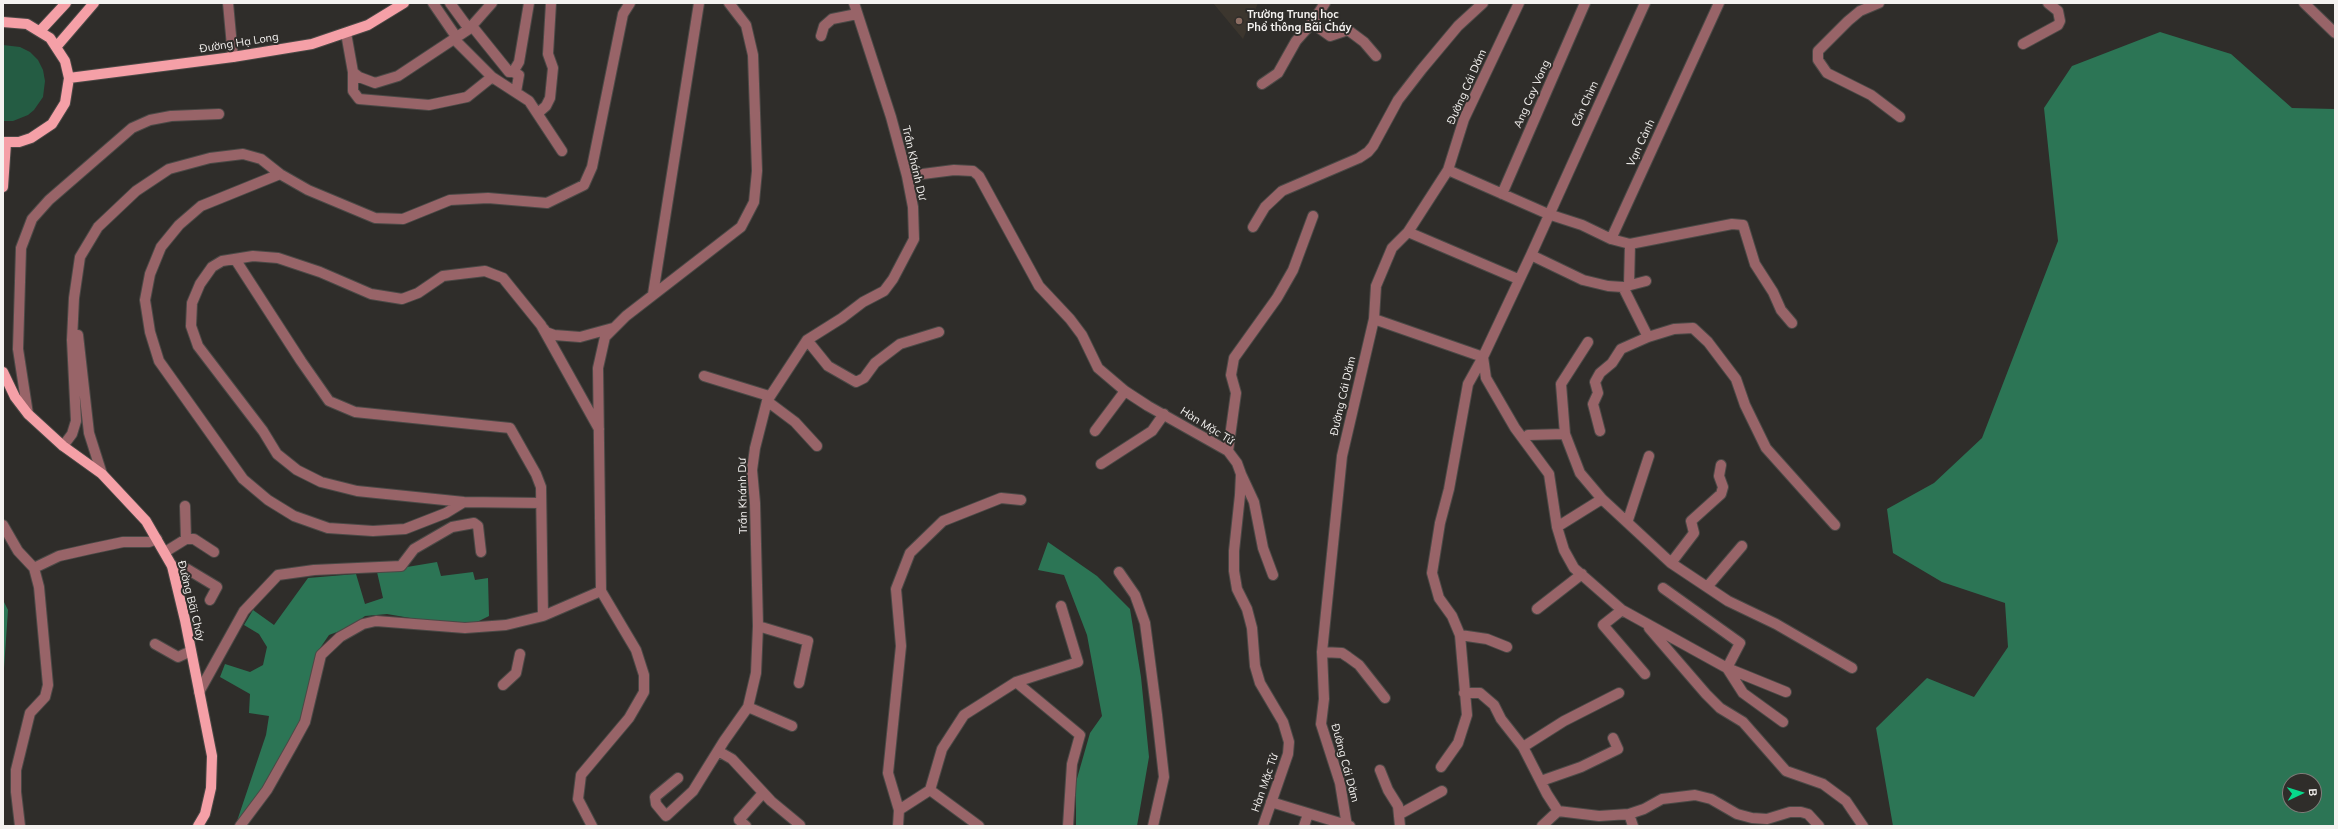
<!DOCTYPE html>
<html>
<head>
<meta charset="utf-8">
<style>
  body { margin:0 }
  #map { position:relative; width:2338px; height:829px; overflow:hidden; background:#2f2d2a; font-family:Mulish,sans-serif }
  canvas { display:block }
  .frame { position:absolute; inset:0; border:4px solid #f4f2f0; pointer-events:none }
  .north { position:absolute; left:2282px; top:773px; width:40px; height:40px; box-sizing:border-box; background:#2f2d2a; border:1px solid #7e7c79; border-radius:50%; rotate:86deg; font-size:11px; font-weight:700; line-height:16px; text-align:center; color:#f4f2f0 }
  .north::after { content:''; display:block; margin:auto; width:14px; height:18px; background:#07d98b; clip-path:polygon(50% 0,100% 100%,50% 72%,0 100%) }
</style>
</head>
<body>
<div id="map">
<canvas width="2338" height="829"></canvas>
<div class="frame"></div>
<div class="north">B</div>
</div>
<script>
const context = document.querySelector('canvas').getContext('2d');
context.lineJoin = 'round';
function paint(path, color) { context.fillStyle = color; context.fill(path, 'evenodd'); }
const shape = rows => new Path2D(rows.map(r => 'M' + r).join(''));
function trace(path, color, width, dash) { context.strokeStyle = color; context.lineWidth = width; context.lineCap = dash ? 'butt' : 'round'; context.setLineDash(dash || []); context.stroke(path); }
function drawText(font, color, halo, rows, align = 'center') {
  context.font = font + ' Mulish,sans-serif'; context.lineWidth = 4; context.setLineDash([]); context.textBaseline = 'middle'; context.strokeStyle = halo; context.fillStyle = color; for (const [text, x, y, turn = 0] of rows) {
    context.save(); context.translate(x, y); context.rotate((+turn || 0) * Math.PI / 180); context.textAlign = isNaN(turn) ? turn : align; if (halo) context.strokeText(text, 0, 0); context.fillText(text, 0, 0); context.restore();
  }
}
paint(shape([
  [1213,3,1258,3,1243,39]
]), '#3c362e');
paint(shape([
  [3,45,20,47,30,52,38,60,43,70,45,81,43,97,34,110,28,115,13,121,3,121]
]), '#245c43');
paint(shape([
  [2160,32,2231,54,2292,108,2335,109,2335,826,1893,826,1876,728,1927,678,1974,697,2008,647,2005,603,1942,582,1893,553,1887,509,1934,483,1982,438,2058,241,2044,108,2072,66],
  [2290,781,2314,781,2314,805,2290,805],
  [1048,542,1097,576,1130,609,1141,677,1149,757,1137,826,1076,826,1076,782,1090,733,1102,716,1087,635,1064,575,1038,570],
  [437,562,441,576,473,572,475,580,488,578,489,616,475,623,422,620,387,614,365,616,350,627,329,635,316,654,300,721,263,788,236,824,266,735,269,716,249,713,250,694,220,677,225,664,250,672,263,665,267,647,259,634,244,625,253,610,274,625,308,578,356,574,365,604,383,598,377,572],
  [3,600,8,610,3,683]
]), '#2c7555');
const minor = shape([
  [228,3,233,57],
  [433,3,457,38],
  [450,3,469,29],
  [1879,3,1860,11,1848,21,1818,51,1818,60,1827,73,1871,95,1900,117],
  [2304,3,2335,33],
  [1312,23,1330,36,1348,30,1364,42,1376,56],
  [472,26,509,72,513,72,519,62,529,3],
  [346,33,353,72,353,91,359,99,429,105,467,97,492,77],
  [821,36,824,26,832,19,857,14],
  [455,40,492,77,529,101,562,151],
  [2023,44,2058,25,2060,21,2058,11,2048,3],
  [353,72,359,77,375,83,398,76,469,29,492,3],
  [513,72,519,75,516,92],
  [1262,84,1278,73,1296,41,1312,23,1325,3],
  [538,113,546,106,550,98,553,68,548,54,551,3],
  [1448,170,1548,214,1582,225,1611,239],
  [280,174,201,206,179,225,161,247,150,274,145,300,150,332,159,361,243,479,268,500,294,516,328,528,373,531,405,529,446,513,464,502],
  [907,176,954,170,973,171,979,176,1039,286,1070,319,1082,335,1098,368,1125,391,1148,406,1228,451,1237,463,1241,474,1240,495,1234,551,1234,571,1237,589,1247,609,1252,628,1255,666,1260,683,1283,722,1289,742,1288,754,1263,826],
  [1502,194,1585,3],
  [1253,227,1265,207,1282,191,1359,158,1368,152,1373,146,1398,100,1422,69,1458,26,1483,3],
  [1408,232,1518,279],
  [1630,244,1732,224,1743,225,1755,264,1773,292,1781,310,1792,323],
  [1531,255,1583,280,1608,286,1623,287,1646,281],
  [235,259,301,361,329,401,355,412,510,428,536,474,541,487,543,616],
  [1629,285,1630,244,1611,239,1719,3],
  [1623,287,1648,337],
  [653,294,699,3],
  [1374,319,1483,357,1486,378,1515,428,1549,474,1557,527,1564,550,1574,568,1622,610,1727,668,1786,692],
  [544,329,546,332,554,335,580,337,613,328],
  [78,335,89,433,102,474],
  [807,340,828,366,856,382,864,378,875,363,900,344,939,332],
  [1588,342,1561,384,1565,434,1580,473,1602,499,1671,563,1728,601,1776,624,1852,668],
  [704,376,769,396],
  [767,401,795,422,817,446],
  [28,414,18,349,21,248,32,219,49,200,132,128,150,120,171,116,219,114],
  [1095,431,1125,391],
  [1600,431,1593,404,1598,393,1595,382,1600,373,1612,363,1621,349,1648,337,1674,329,1693,328,1708,342,1736,379,1745,405,1766,448,1835,525],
  [1524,440,1528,435,1565,434],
  [63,446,72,434,76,421,72,340,74,298,80,257,98,227,136,191,169,169,210,158,243,154,261,159,280,174,308,190,375,218,403,219,450,200,488,198,547,203,584,185,592,167,623,14,630,3],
  [1228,451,1236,393,1231,375,1234,358,1277,298,1293,270,1313,216],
  [1101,464,1152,431,1164,414],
  [1241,474,1254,502,1263,548,1273,575],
  [541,503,464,502,357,491,321,482,297,470,277,454,263,431,198,346,191,326,192,303,200,284,212,267,222,261,253,256,278,258,320,272,371,294,402,299,418,293,443,276,485,271,503,278,541,325,599,429],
  [185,506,186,539],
  [1628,520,1649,456],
  [3,525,18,551,34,568,39,587,48,685,45,697,30,713,16,770,16,792,20,826],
  [1557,527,1602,499],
  [165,552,186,539,194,539,214,552],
  [1671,563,1694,533,1691,521,1721,494,1723,487,1719,476,1721,465],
  [172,566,187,569,217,587,210,600],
  [34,568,59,556,90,549,123,542,149,542,157,539],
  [1119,572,1135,595,1145,623,1157,715,1164,777,1153,826],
  [1707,587,1742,546],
  [1663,588,1740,643,1727,668,1743,693,1783,722],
  [1537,609,1582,574],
  [1622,610,1603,625,1645,674],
  [758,626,808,641,799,683],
  [1649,628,1706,694,1720,708,1743,722,1786,771,1823,784,1846,801,1863,826],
  [1460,635,1487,639,1507,647],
  [155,644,178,657,191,651],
  [1322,652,1342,653,1348,657,1359,665,1385,698],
  [1016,682,1080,735,1072,764,1068,826],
  [503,685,516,673,520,654],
  [199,692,244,611,278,575,314,570,401,566,414,549,452,527,474,523,478,526,481,552],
  [1464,693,1480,693,1494,705,1501,719,1523,747,1547,794,1558,811,1542,826],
  [748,707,792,726],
  [1523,747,1564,721,1619,693],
  [718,751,732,759,771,801,800,825],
  [1441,767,1458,743,1467,715,1460,635,1452,616,1439,598,1432,573,1440,523,1449,489,1468,384,1483,357,1531,255,1645,3],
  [1380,770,1388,790,1398,806,1400,826],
  [678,778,655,797,656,804,666,816,693,791,724,741,748,707,756,673,758,626,755,503,752,470,755,448,767,401,807,340,842,318,863,302,884,291,893,279,914,239,913,207,907,176,891,117,854,3],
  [1541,781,1581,767,1618,749,1613,738],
  [930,790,979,826],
  [1271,802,1350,826],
  [899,810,930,790,942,749,964,715,1016,682,1078,662,1061,606],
  [1558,811,1599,816,1629,814,1644,809,1662,799,1695,795,1711,799,1737,814,1752,818,1767,819,1790,812,1801,812,1808,814,1819,826],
  [1400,814,1442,791],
  [1629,814,1633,826],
  [240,826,267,790,293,744,305,722,321,655,340,637,363,624,376,621,465,628,506,625,543,616,601,591],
  [592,826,578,799,581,775,629,718,644,692,644,675,636,650,601,591,598,368,605,337,626,316,741,227,754,202,757,171,753,55,746,25,729,3],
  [746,826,739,820,763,793],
  [898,826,899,810,888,773,901,646,896,589,910,553,943,521,1001,498,1021,500],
  [1304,826,1308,814],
  [1347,826,1340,783,1321,724,1324,699,1322,652,1342,456,1374,319,1376,286,1392,248,1408,232,1448,170,1464,119,1519,3]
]);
const major = shape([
  [3,22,27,24,50,38,65,61,69,78,65,103,52,124,31,138,19,142,3,142],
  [40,31,66,3],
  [57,46,94,3],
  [69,78,233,57,312,44,368,25,404,3],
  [3,187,6,143],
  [3,372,15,397,28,414,63,446,102,474,146,521,172,566,185,620,212,756,211,788,205,814,198,826]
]);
trace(minor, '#4b4946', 12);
trace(major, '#4b4946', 12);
trace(minor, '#986468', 10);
trace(major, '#f5a0a7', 10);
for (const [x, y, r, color] of [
  [1239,21,4,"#8d6e63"]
]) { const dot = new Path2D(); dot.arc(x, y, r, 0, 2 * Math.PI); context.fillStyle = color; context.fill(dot); trace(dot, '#2f2d2a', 1.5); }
drawText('bold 11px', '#f4f2f0', '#2f2d2a', [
  ["Trường Trung học",1247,15],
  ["Phổ thông Bãi Cháy",1247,28]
], 'left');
drawText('11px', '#f4f2f0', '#2f2d2a', [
  ["Đường Hạ Long",239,43,-9],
  ["Đường Cái Dăm",1467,87,-66],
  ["Ang Cay Vong",1532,94,-66],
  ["Cồn Chìm",1585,104,-65],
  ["Vạn Cảnh",1641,143,-65],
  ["Trần Khánh Dư",914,163,77],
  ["Đường Cái Dăm",1343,396,-77],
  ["Hàn Mặc Tử",1207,426,32],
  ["Trần Khánh Dư",743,496,-91],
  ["Đường Bãi Cháy",191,601,76],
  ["Đường Cái Dăm",1345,763,75],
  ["Hàn Mặc Tử",1265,783,-71]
]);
</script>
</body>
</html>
